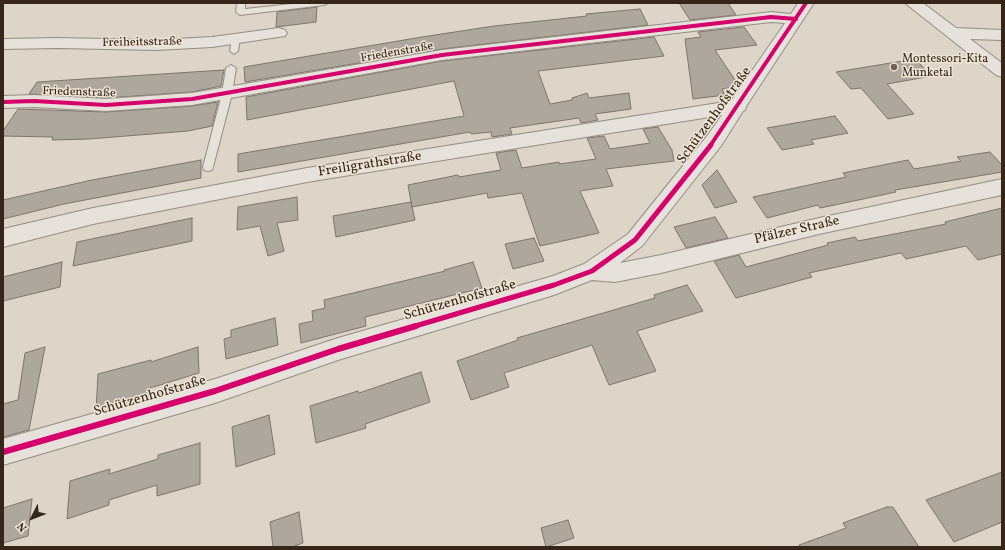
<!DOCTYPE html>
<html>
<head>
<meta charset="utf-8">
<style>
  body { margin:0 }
  #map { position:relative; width:1005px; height:550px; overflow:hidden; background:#ddd5c7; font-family:Vollkorn,serif }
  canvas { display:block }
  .frame { position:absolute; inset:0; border:4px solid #362519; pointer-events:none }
  .north { position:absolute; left:12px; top:498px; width:40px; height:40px; -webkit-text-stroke:3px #efe5d5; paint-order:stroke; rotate:228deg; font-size:11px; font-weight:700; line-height:16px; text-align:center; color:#362519 }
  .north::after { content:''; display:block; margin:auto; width:14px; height:18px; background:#362519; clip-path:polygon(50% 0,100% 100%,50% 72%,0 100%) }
</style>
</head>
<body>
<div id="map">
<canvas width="1005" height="550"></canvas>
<div class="frame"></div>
<div class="north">N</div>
</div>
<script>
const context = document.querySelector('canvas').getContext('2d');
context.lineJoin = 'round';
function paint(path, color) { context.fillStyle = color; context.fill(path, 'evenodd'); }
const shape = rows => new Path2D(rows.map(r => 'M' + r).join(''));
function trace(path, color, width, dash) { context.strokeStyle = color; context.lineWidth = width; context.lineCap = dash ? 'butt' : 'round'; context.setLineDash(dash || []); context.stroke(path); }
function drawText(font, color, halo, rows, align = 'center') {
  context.font = font + ' Vollkorn,serif'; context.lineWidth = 3; context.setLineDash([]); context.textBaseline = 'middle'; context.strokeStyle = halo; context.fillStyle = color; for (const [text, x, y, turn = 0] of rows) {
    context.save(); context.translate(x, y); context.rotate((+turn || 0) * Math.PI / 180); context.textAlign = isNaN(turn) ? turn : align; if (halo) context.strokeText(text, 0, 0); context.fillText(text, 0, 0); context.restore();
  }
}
const building = shape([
  [679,3,728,3,736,15,690,20,679,3],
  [317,7,316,22,276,27,277,12,317,7],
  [640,9,648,25,442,49,245,82,244,67,422,37,494,26,587,16,586,14,640,9],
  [744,27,757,45,715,50,739,86,722,89,725,95,693,99,685,39,701,37,698,32,744,27],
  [654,37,664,56,538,71,550,104,572,100,572,98,587,93,589,98,629,93,631,109,595,114,598,120,581,123,579,118,510,128,512,134,492,137,491,132,471,134,470,132,238,172,238,154,464,116,454,81,247,120,246,97,442,61,654,37],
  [915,59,932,76,887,84,914,114,888,119,861,88,851,89,836,72,915,59],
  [224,70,221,86,192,92,106,98,29,94,37,82,224,70],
  [218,102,212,126,188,131,89,139,52,140,53,137,3,136,3,131,18,109,106,112,192,106,218,102],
  [835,116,848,133,811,140,814,144,782,150,767,128,835,116],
  [658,127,672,150,674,161,606,169,613,186,580,191,599,233,540,246,522,193,488,198,487,193,412,207,408,185,458,175,459,177,501,170,496,153,516,150,522,168,559,162,559,164,596,159,587,138,604,136,610,149,650,143,643,129,658,127],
  [990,152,1002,165,1002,172,895,190,896,192,849,202,820,208,818,205,767,218,753,197,846,177,843,173,908,160,914,169,961,161,957,157,990,152],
  [201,160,201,178,64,204,3,219,3,200,92,180,201,160],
  [717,170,737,202,715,208,702,185,717,170],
  [297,197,298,220,277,223,284,251,268,256,260,226,237,230,238,207,297,197],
  [411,202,415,220,336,237,333,216,411,202],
  [1002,208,1002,254,978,260,966,246,906,259,901,253,809,273,812,277,736,298,714,261,739,255,746,267,828,245,827,243,855,237,858,241,946,224,945,222,1002,208],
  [715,217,728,238,686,248,674,227,715,217],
  [192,218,192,241,73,266,77,242,192,218],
  [534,238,544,261,513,269,505,244,534,238],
  [62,262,60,287,3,301,3,277,62,262],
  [473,262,482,288,365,317,366,326,301,343,299,324,313,321,312,311,325,308,324,300,445,271,444,270,473,262],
  [687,285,703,311,637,331,656,371,609,385,592,345,504,373,509,387,471,400,457,361,518,340,517,338,655,298,654,295,687,285],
  [275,318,278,345,226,359,224,339,231,337,231,330,275,318],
  [45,347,29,430,3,437,3,404,18,400,25,353,45,347],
  [198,347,199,373,150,388,150,396,96,411,98,374,151,360,151,362,198,347],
  [421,372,430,402,365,424,366,428,316,443,310,406,358,391,359,393,421,372],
  [269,415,275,454,236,467,232,427,269,415],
  [200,443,200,484,157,496,157,485,109,500,109,505,67,519,70,481,110,469,109,474,158,459,158,455,200,443],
  [1002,472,1002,522,954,542,926,500,1002,472],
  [32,499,28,536,3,543,3,508,32,499],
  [887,507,893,507,919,547,800,547,799,545,846,528,843,523,887,507],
  [299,512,303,543,292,547,273,547,270,522,299,512],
  [568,520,574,538,546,547,541,528,568,520]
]);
paint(building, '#aea79d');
trace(building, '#7c756c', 1);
const lane = shape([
  [237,3,245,3,245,9,301,3,328,3,324,5,240,15,236,12,237,3],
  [236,35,240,38,238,51,234,54,230,51,232,38,236,35],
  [231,65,236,68,232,94,213,167,212,170,208,171,204,170,203,167,222,94,226,68,231,65]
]);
const street = shape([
  [798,3,814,3,747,105,745,110,743,111,721,146,642,246,620,263,661,255,819,218,1002,179,1002,195,819,234,661,273,615,282,592,280,554,295,338,360,215,403,3,465,3,439,215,379,338,338,553,276,584,264,628,234,707,136,722,115,307,182,93,224,3,247,3,229,93,208,307,168,731,101,785,23,771,22,442,60,192,105,106,111,34,107,3,108,3,96,34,95,106,99,192,93,442,50,771,12,791,14,798,3],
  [905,3,923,3,956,28,1002,30,1002,40,970,39,1002,63,1002,77,996,75,905,3],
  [279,28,285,30,287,33,285,36,212,47,157,50,57,48,3,49,3,39,57,38,157,40,212,37,279,28]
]);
trace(lane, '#948d83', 2);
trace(street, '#948d83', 2);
paint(lane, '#e6e1da');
paint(street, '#e6e1da');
trace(shape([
  [3,102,34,101,106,105,192,99,442,55,771,17,796,19],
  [710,146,806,3]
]), '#d6006c', 4);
trace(shape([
  [412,327,554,285,592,271,635,240,711,145]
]), '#d6006c', 5);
trace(shape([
  [3,452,215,391,338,349,416,326]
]), '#d6006c', 6);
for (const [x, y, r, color] of [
  [894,67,4,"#706356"]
]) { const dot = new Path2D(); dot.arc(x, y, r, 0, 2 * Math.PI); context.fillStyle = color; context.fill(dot); trace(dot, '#efe5d5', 1.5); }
drawText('12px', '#362519', '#efe5d5', [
  ["Freiheitsstraße",142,43,-1],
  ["Friedenstraße",397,53,-10],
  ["Friedenstraße",79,93,2]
]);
drawText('12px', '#362519', '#efe5d5', [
  ["Montessori-Kita",902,60],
  ["Munketal",902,74]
], 'left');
drawText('14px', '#362519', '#efe5d5', [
  ["Schützenhofstraße",715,116,-54],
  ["Freiligrathstraße",370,165,-9],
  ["Pfälzer Straße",797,231,-13],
  ["Schützenhofstraße",460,301,-16],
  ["Schützenhofstraße",150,397,-16]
]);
</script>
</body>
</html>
